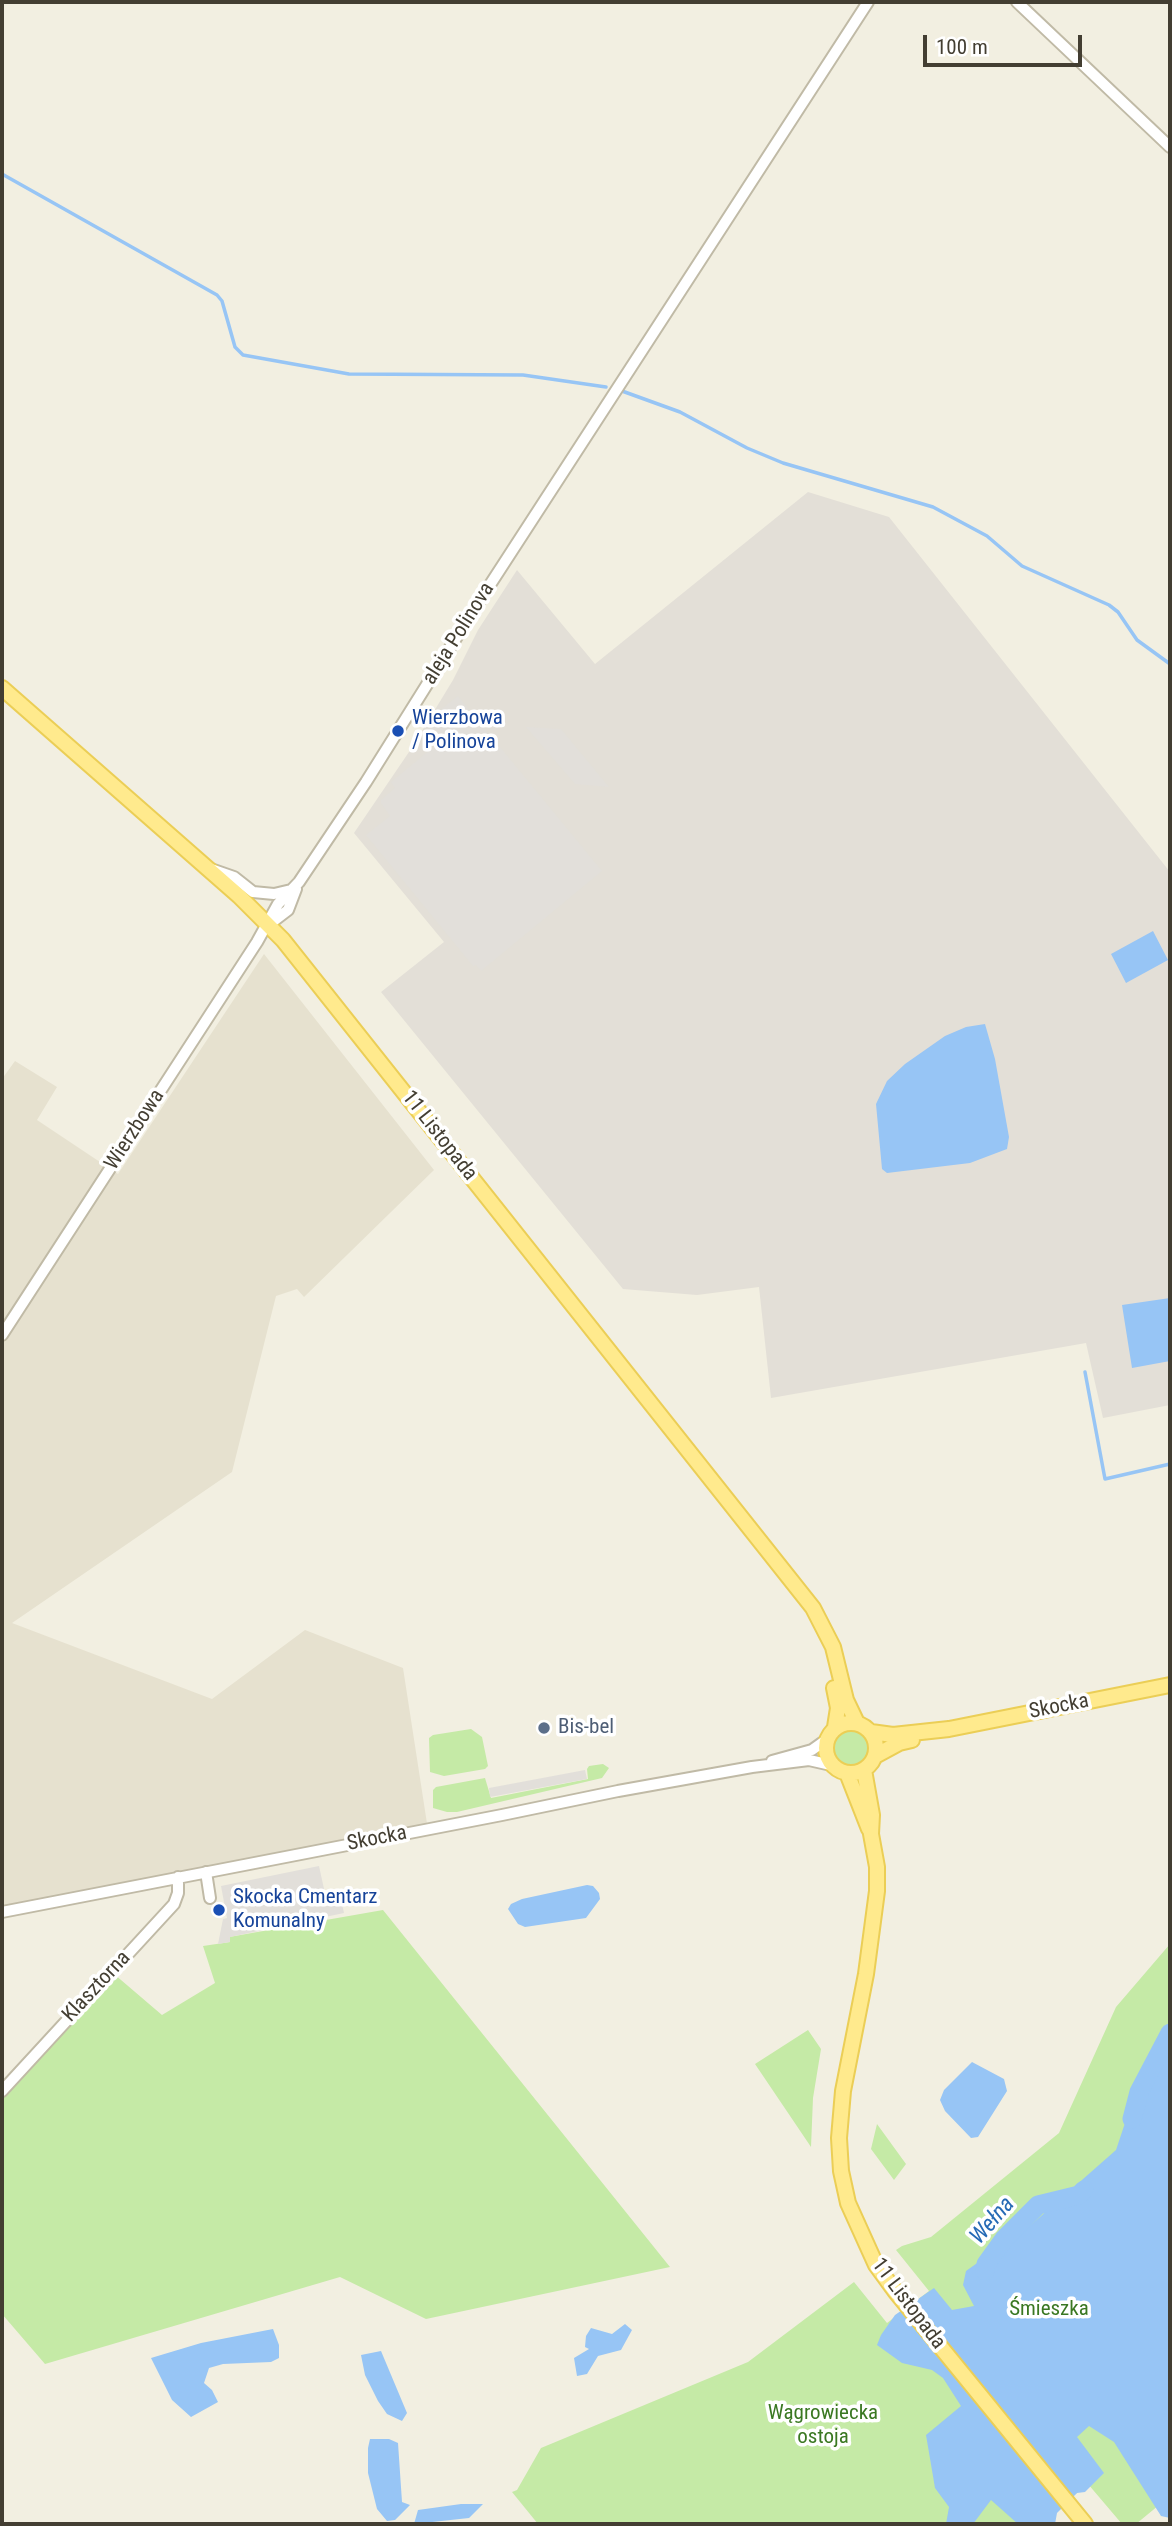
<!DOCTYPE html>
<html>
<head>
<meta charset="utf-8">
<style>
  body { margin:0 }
  #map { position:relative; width:1172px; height:2526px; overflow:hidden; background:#f2efe1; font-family:"Roboto Condensed",sans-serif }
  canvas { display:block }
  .frame { position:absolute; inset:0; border:4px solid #433e32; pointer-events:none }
  .scale { position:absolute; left:923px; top:35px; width:159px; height:32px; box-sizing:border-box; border:4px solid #433e32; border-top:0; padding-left:9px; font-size:21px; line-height:24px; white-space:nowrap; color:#433e32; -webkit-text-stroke:5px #fff; paint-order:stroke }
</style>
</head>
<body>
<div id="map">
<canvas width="1172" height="2526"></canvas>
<div class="frame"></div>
<div class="scale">100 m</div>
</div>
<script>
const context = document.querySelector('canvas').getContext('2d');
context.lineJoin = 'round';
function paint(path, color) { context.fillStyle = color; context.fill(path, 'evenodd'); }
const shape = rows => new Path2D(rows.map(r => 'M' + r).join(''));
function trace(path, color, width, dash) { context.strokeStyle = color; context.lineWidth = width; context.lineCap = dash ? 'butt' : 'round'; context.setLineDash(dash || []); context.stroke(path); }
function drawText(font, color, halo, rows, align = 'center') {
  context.font = font + ' "Roboto Condensed",sans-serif'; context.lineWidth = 7; context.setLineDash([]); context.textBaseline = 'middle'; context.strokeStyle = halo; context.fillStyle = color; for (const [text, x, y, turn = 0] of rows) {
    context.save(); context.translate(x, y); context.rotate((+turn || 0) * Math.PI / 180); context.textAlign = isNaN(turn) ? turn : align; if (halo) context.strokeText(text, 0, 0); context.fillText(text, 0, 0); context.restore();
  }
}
paint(shape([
  [264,954,434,1170,304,1297,297,1289,276,1296,232,1472,12,1623,212,1699,305,1630,403,1668,428,1830,2,1912,2,1079,15,1061,57,1087,37,1120,118,1174]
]), '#e6e1cf');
paint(shape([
  [808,492,889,517,1170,872,1170,1405,1103,1418,1086,1343,771,1398,759,1287,697,1295,623,1289,381,992,444,942,354,833,411,749,453,680,478,630,517,570,595,664]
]), '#e3dfd7');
paint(shape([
  [471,1729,482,1737,488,1766,485,1769,444,1776,430,1772,429,1738,433,1735],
  '832 1748a19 19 0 1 1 38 0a19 19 0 1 1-38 0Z',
  [603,1764,609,1768,602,1778,457,1812,447,1812,433,1808,433,1790,436,1787,485,1778,491,1798,588,1779,587,1769,589,1766],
  [383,1910,670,2267,426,2319,340,2277,45,2364,2,2314,2,2097,114,1974,162,2015,215,1983,203,1946,230,1942,229,1937],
  [1170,1944,1170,2496,1136,2524,1122,2524,1088,2484,1045,2519,1049,2524,538,2524,512,2492,517,2490,541,2448,748,2362,854,2282,887,2323,929,2291,896,2250,902,2246,931,2237,1059,2133,1116,2007],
  [808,2030,821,2049,813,2098,811,2147,755,2064],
  [877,2124,906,2164,894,2180,871,2149]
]), '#c5eaa6');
paint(shape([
  [458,696,602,871,481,971,476,965,473,966,366,835,390,816,381,803,381,800,395,788,391,782,436,745,427,731,443,717,439,711],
  [526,727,561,729,609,787,575,784],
  [585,1770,587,1779,490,1797,489,1788],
  [319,1866,326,1898,342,1904,344,1913,230,1937,230,1942,218,1944,223,1919,227,1918,221,1886]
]), '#e2dfda');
paint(shape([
  [1153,931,1168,960,1126,983,1111,954],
  [985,1024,995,1059,1009,1137,1007,1149,970,1163,887,1173,882,1169,876,1104,887,1081,905,1064,945,1036,966,1027],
  [1170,1298,1170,1361,1132,1368,1122,1305],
  [587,1885,593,1886,599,1893,600,1899,586,1918,525,1927,518,1924,508,1909,511,1904,522,1899],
  [1170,2035,1170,2518,1161,2516,1114,2442,1089,2426,1077,2437,1104,2473,1085,2492,1077,2493,1057,2513,1055,2524,1018,2524,991,2500,973,2524,946,2524,949,2507,935,2488,926,2435,961,2406,943,2378,932,2370,902,2363,877,2345,881,2335,895,2315,934,2288,952,2310,974,2306,963,2285,966,2271,1032,2224,1116,2150,1127,2117],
  [972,2062,1004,2079,1007,2091,978,2137,971,2138,945,2111,940,2100,944,2090],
  [625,2324,632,2330,621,2350,598,2356,587,2374,577,2376,574,2358,589,2349,585,2347,586,2336,591,2328,612,2334],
  [273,2329,279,2345,279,2358,271,2362,223,2364,209,2368,204,2383,212,2390,218,2402,191,2417,172,2400,151,2358,201,2343],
  [381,2351,407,2413,402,2421,387,2414,378,2401,365,2375,361,2355],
  [370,2439,389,2439,398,2443,402,2502,410,2505,395,2520,387,2521,377,2509,368,2473,368,2448],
  [461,2504,483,2504,469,2518,414,2524,418,2510]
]), '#97c5f5');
trace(shape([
  [2,174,217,295,222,301,235,347,243,355,349,374,523,375,606,387],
  [622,391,680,412,747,448,783,463,933,507,987,536,1022,566,1109,605,1118,612,1137,640,1170,664],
  [1085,1372,1105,1479,1170,1464]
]), '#97c5f5', 3.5);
trace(shape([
  [1132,2119,1139,2092,1170,2033],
  [985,2271,986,2264,1004,2239,1038,2205,1079,2195,1084,2190]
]), '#97c5f5', 19);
const minor = shape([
  [1017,2,1170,147],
  [211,869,234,877,253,892,274,894,291,890],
  [271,923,288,910,296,889],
  [2,1335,257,942,278,904,299,882,366,782,473,611,868,2],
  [772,1761,812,1750,826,1740],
  [206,1872,210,1898],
  [2,1912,502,1815,618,1791,752,1767,809,1760,831,1765],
  [2,2091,174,1904,178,1893,178,1877]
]);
const major = shape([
  [2,688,239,896,283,940,813,1608,833,1647,846,1700,857,1723],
  [834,1688,838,1708,835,1727],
  '826 1748a25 25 0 1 1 50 0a25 25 0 1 1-50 0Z',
  [871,1732,893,1735,949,1729,1170,1685],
  [875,1756,899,1743,912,1740],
  [864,1770,872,1815,871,1834,877,1867,877,1891,866,1974,843,2091,839,2138,841,2171,848,2203,876,2265,895,2291,1085,2524],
  [847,1773,869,1829]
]);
trace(minor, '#c0baa6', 14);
trace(major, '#ebce56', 18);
trace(minor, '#fff', 10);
trace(major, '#ffea8d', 14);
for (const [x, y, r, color] of [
  [398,731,7,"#1a4fb4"],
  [544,1728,7,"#5c6f8a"],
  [219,1910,7,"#1a4fb4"]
]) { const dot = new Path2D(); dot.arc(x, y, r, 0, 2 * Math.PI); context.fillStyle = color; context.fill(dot); trace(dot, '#fff', 2.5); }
drawText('21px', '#433e32', '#fff', [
  ["aleja Polinova",459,634,-58],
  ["Wierzbowa",135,1130,-57],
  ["11 Listopada",439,1136,52],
  ["Skocka",1059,1707,-11],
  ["Skocka",377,1839,-11],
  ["Klasztorna",97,1987,-47],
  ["11 Listopada",908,2304,53]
]);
drawText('21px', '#164399', '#fff', [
  ["Wierzbowa",412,719],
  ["/ Polinova",412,743],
  ["Skocka Cmentarz",233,1898],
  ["Komunalny",233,1922]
], 'left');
drawText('21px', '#4e5e75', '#fff', [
  ["Bis-bel",558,1728]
], 'left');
drawText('21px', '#3a7822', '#fff', [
  ["Śmieszka",1049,2310],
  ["Wągrowiecka",823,2414],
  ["ostoja",823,2438]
]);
drawText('italic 23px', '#256ab5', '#fff', [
  ["Wełna",993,2221,-49]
]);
</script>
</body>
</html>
